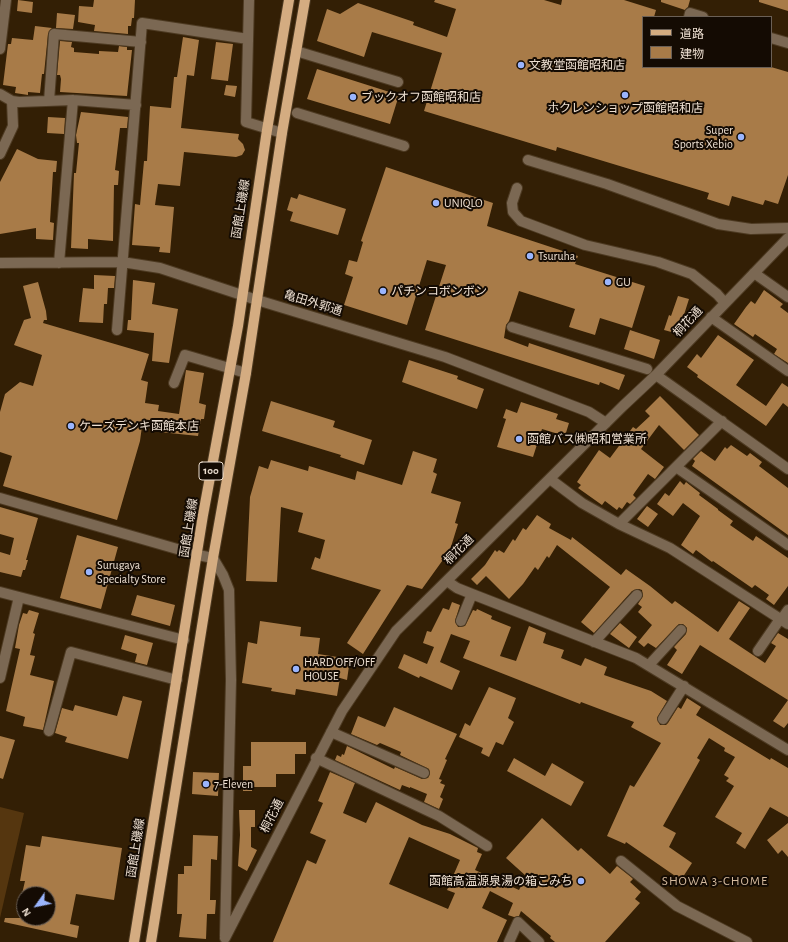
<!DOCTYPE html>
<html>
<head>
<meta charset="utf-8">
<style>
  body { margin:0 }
  #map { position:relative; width:788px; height:942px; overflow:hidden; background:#331f05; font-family:"Alegreya Sans","Noto Sans JP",sans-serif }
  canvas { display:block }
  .legend { position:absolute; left:642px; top:16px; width:130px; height:52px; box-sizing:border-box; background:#140b03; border:1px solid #6b6056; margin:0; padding:5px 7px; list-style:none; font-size:12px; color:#eee0d2 }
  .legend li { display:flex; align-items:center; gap:8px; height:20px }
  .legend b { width:20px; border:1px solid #6b6056 }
  .north { position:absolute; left:16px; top:886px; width:40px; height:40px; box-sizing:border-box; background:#140b03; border:1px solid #6b6056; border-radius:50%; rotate:237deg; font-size:11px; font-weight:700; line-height:16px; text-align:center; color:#eee0d2 }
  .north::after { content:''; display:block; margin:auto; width:14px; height:18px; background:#9ab5fd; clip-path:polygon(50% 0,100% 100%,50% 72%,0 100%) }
</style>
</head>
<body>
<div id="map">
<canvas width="788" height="942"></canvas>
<ul class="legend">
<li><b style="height:5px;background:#d4ac81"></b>道路</li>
<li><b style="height:11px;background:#a87b48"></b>建物</li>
</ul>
<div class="north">N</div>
</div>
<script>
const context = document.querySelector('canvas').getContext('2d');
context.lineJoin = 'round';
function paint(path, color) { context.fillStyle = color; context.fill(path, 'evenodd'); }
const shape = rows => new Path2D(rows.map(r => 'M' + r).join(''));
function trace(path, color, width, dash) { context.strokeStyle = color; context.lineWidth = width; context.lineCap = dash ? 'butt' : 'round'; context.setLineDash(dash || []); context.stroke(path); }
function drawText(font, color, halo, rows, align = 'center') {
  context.font = font + ' "Alegreya Sans","Noto Sans JP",sans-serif'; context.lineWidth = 4; context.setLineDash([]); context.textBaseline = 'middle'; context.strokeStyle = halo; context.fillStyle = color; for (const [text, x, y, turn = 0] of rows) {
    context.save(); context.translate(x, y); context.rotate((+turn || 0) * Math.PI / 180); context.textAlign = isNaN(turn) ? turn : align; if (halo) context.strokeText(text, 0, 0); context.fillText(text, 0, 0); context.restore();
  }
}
paint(shape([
  [0,807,24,813,0,918]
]), '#55360f');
paint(shape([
  [18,0,33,2,32,13,17,11],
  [94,0,135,0,134,18,132,18,131,26,128,26,128,34,94,31,95,25,78,22,79,6,93,7],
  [435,0,544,0,561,5,562,0,624,0,656,10,654,17,643,17,643,67,771,67,788,72,788,175,778,204,765,200,763,205,732,196,729,206,707,199,709,193,557,147,556,151,424,111,442,53,372,32,364,57,317,41,327,9,340,14,358,3,414,22,413,25,447,37,456,9,434,2],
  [661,0,690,0,688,7,685,10,661,2],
  [759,0,788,0,788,11,759,2],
  [57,13,75,15,73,29,56,28],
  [35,26,52,28,48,34,44,74,42,74,40,93,28,92,28,95,15,93,16,87,3,85,8,44,11,44,12,38,33,40],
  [183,37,199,40,194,76,187,75,181,128,239,134,238,139,243,144,245,150,242,155,236,157,184,152,180,186,158,184,155,205,174,207,170,253,159,252,160,247,132,245,135,204,140,205,144,161,147,161,150,106,171,108,174,77,177,77],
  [60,41,72,42,71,47,74,48,74,52,99,54,99,51,118,52,119,46,127,47,127,50,132,50,127,96,60,92,61,79,60,75,57,75],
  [216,42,233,44,228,81,211,79],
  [317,69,399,95,390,124,307,99],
  [226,85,237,86,235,97,224,95],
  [81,112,128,117,127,128,120,128,115,170,119,171,118,185,114,185,113,241,88,239,88,249,71,248,74,173,76,173,79,143,77,143,76,135],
  [48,117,65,118,64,134,47,133],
  [17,149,38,159,57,161,56,172,53,172,50,222,54,223,53,240,36,239,36,228,0,234,0,182],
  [386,167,493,203,487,226,578,256,575,264,645,286,632,328,600,318,595,335,569,327,575,309,519,291,509,321,506,325,504,338,528,347,529,343,625,375,619,390,600,382,599,385,425,330,446,265,427,260,407,325,344,305,353,277,345,274,349,260,357,262,363,242,361,241],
  [299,194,346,209,338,235,290,221,293,212,287,210,291,197,297,199],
  [94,275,115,276,114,288,108,288,107,304,104,304,103,323,79,322,83,288,94,289],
  [133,280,155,283,152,304,178,309,169,363,152,361,154,333,127,330,128,320,131,320],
  [38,282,46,311,47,320,44,320,43,323,149,354,141,380,148,382,145,403,159,405,158,411,179,414,186,370,204,373,199,403,206,405,204,419,201,419,198,436,160,432,161,422,143,419,140,441,117,520,3,486,12,456,0,452,0,412,5,394,20,382,33,386,42,355,14,345,24,320,31,318,23,286],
  [764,290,783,304,780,307,788,313,788,363,774,354,777,349,755,334,753,337,734,324,746,307,751,301,755,304],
  [678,296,689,299,682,321,679,320,675,333,664,330,669,315,671,316],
  [630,330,660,340,654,359,624,349],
  [718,335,754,360,736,385,766,406,782,383,788,387,788,407,783,403,766,426,697,377,698,375,687,367,697,354,701,358],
  [409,360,458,376,457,379,484,389,477,409,402,382],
  [660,396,699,435,684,450,659,425,641,449,664,467,655,479,648,474,635,492,633,495,636,498,630,504,627,502,622,509,619,507,617,510,605,501,602,505,578,488,581,485,577,482,599,450,610,458,633,427,636,429,650,416,645,411],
  [271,401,335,421,333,427,372,440,364,465,340,457,341,455,262,431],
  [521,402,558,414,556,419,569,423,565,436,542,429,533,457,497,447,506,419,503,418,506,409,517,413],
  [731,445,747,456,750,453,762,462,759,466,788,488,788,535,692,466,695,461,693,459,701,451,715,461,725,447,727,449],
  [413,451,437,459,433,472,437,474,431,493,461,502,455,523,458,524,450,550,422,589,407,585,363,654,347,643,381,590,311,569,315,557,320,559,325,540,298,532,303,513,281,507,277,582,246,581,250,497,259,466,268,469,271,460,308,471,309,466,355,480,357,471,402,485],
  [680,481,684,485,686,482,700,493,699,495,718,509,718,510,733,521,730,525,753,541,756,536,788,558,788,586,774,605,766,599,769,595,755,585,752,588,713,561,712,562,696,550,693,554,681,545,700,516,683,503,673,516,657,504,665,493,669,496],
  [647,506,658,514,648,527,637,519],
  [0,507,38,518,26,560,28,560,25,570,23,570,21,577,0,572,0,552,10,555,14,538,0,534],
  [537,515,551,524,549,528,571,540,572,537,621,575,626,569,650,586,672,604,675,601,718,632,739,601,750,608,729,639,765,663,776,646,771,643,778,633,788,639,788,700,700,645,682,674,667,665,677,650,674,647,686,634,687,628,683,624,679,624,656,648,648,643,644,647,638,642,652,625,638,612,642,607,638,604,643,596,642,590,639,589,632,591,594,633,581,622,610,587,557,545,549,558,547,556,538,570,535,567,523,584,509,599,486,576,477,585,471,579,485,565,495,550,497,552,499,550,504,553,513,539,515,541,523,528,526,530],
  [77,535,118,547,101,609,60,598],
  [137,595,175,605,170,626,131,615],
  [452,602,460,605,455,621,458,627,465,626,473,610,476,611,477,609,492,616,491,619,511,627,500,656,516,661,529,626,546,633,543,643,564,650,561,658,581,666,585,658,607,667,604,675,651,691,667,701,657,718,660,725,666,725,668,723,678,707,681,709,687,698,701,707,696,715,770,760,771,758,788,768,788,817,770,807,745,849,736,843,742,833,715,817,734,786,726,781,729,778,724,775,735,757,724,751,725,748,709,738,697,758,700,760,663,826,676,833,669,847,692,863,681,880,626,842,625,844,607,836,630,785,634,787,661,743,631,727,634,722,581,702,580,704,463,658,470,641,451,634,440,662,460,671,452,690,420,676,419,678,398,668,404,654,427,664,434,647,423,643,427,631,431,632,443,608,449,610],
  [29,610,39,613,33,633,35,634,30,655,35,656,30,675,54,681,43,730,23,726,25,717,6,711,20,649,15,648,19,625,23,613,27,614],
  [260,621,301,627,300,636,320,638,318,654,350,659,347,680,340,678,337,696,296,689,295,695,271,691,272,688,242,683,248,642,257,644],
  [620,623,637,637,629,648,610,634],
  [125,635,153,643,147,665,135,662,137,654,121,649],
  [489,687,516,698,508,718,514,722,503,745,496,742,489,757,481,753,483,748,459,737,465,723,470,726],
  [123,696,142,701,128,759,65,742,67,737,55,733,62,708,73,711,75,705,117,716],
  [788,700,788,723,784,728,773,721],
  [394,707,457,734,445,759,447,760,439,779,442,780,440,783,445,785,440,797,443,799,439,809,424,802,427,794,410,787,410,788,402,785,400,790,335,760,337,755,341,757,342,754,344,755,347,746,394,769,395,767,422,779,428,778,430,773,429,769,400,755,401,752,380,743,377,745,351,734,358,716,385,727],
  [0,736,15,740,3,779,0,778],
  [251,742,306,742,306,754,295,754,295,774,276,774,276,787,252,787,252,791,243,791,243,766,251,766],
  [514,758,545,776,552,763,584,782,571,806,507,771],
  [193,772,219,773,218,796,192,794],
  [330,772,355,783,343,813,366,823,376,802,422,825,450,834,478,848,477,852,482,854,475,870,519,890,526,876,506,858,542,818,578,851,581,848,610,874,617,866,631,877,633,879,630,882,641,892,635,899,640,903,605,942,555,942,550,938,551,936,521,911,519,916,514,917,508,915,513,903,490,891,482,908,507,920,497,942,273,942,307,860,316,864,326,840,310,833,323,803,318,801],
  [409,837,460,860,447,890,455,893,448,909,389,884],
  [239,810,255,810,255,827,251,827,251,847,257,850,247,871,238,866,240,835],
  [788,823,788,857,782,850,778,854,767,840],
  [193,835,218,836,217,860,211,859,210,900,216,900,215,914,207,914,206,939,179,937,182,914,177,914,178,874,184,874,184,866,192,866],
  [42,836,122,848,114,900,76,894,70,924,79,926,77,938,4,922,5,918,48,918,48,894,22,894,25,881,20,881,26,845,40,847]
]), '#a87b48');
const minor = shape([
  [249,0,246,122,282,133],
  [689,17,690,13,703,17],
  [771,38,788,43],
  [0,49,6,0],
  [296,51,398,82],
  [0,94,12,101,19,102,73,100,136,105],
  [49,101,54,34,141,42],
  [297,113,404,146],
  [0,154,13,126,12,101],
  [528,160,607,184,718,224,751,229,788,228],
  [517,188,512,203,513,212,521,221,585,245,658,262,692,274,717,294,725,303],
  [0,263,122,262,160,268,257,300,445,357,589,412,606,423],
  [59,263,73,100],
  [754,273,788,297],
  [711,317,788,371],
  [512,327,647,369],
  [117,330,142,23,248,39],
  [656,375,788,469],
  [174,383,185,355,246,373],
  [676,467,788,545],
  [550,479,582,503,619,524,670,548,788,624],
  [0,498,198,555,213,558,223,575,229,590,231,680,225,936],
  [619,524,722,421],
  [447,581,457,588,472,594,636,658,788,750],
  [0,592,184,640],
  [781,620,788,610],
  [461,621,472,594],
  [594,642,637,595],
  [758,651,780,619],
  [649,665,681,630],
  [0,678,19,597],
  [663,719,684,686],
  [49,731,71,652,177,680],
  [331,732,424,773],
  [316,758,439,816,487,846],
  [621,861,677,906,747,942],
  [225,938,342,711,396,631,623,406,656,375,788,238],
  [509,942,518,922,539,942]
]);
const major = shape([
  [134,942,203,515,238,326,267,130,289,0],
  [151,942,213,558,246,373,282,133,305,0]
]);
trace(minor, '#4d3a22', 12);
trace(major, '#4d3a22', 12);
trace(minor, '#7b6853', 10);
trace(major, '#d4ac81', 10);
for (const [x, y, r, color] of [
  [521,65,4,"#9ab5fd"],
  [625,95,4,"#9ab5fd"],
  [353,97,4,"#9ab5fd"],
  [741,137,4,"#9ab5fd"],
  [436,203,4,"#9ab5fd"],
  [530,256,4,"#9ab5fd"],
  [608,282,4,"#9ab5fd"],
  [383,291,4,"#9ab5fd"],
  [71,426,4,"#9ab5fd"],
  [519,439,4,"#9ab5fd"],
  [89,572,4,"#9ab5fd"],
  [296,669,4,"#9ab5fd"],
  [206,784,4,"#9ab5fd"],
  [581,881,4,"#9ab5fd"]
]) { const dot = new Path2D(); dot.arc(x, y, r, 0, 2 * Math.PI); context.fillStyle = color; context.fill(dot); trace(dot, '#140b03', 1.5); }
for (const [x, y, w] of [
  [211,471,24]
]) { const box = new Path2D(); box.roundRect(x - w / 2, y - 9, w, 18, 3); context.fillStyle = '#140b03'; context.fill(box); trace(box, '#eee0d2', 1); }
drawText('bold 11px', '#eee0d2', null, [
  ["100",211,471]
]);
drawText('12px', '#eee0d2', '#140b03', [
  ["文教堂函館昭和店",529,65],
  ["ブックオフ函館昭和店",361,97],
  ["ホクレンショップ函館昭和店",625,108,"center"],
  ["Super",733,130,"right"],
  ["Sports Xebio",733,144,"right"],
  ["UNIQLO",444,203],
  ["Tsuruha",538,256],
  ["GU",616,282],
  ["パチンコボンボン",391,291],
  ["ケーズデンキ函館本店",79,426],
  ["函館バス㈱昭和営業所",527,439],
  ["Surugaya",97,565],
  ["Specialty Store",97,579],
  ["HARD OFF/OFF",304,662],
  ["HOUSE",304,676],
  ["7-Eleven",214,784],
  ["函館高温源泉湯の箱こみち",573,881,"right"]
], 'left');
drawText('12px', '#eee0d2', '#140b03', [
  ["函館上磯線",241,209,-81],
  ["亀田外郭通",313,303,17],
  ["桐花通",688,322,-47],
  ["函館上磯線",189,528,-81],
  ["桐花通",459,550,-45],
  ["桐花通",272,816,-63],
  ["函館上磯線",136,848,-81]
]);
context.letterSpacing = '1px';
drawText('13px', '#d5ba9e', '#140b03', [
  ["SHOWA 3-CHOME",715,881]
]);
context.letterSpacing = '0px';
</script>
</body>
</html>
